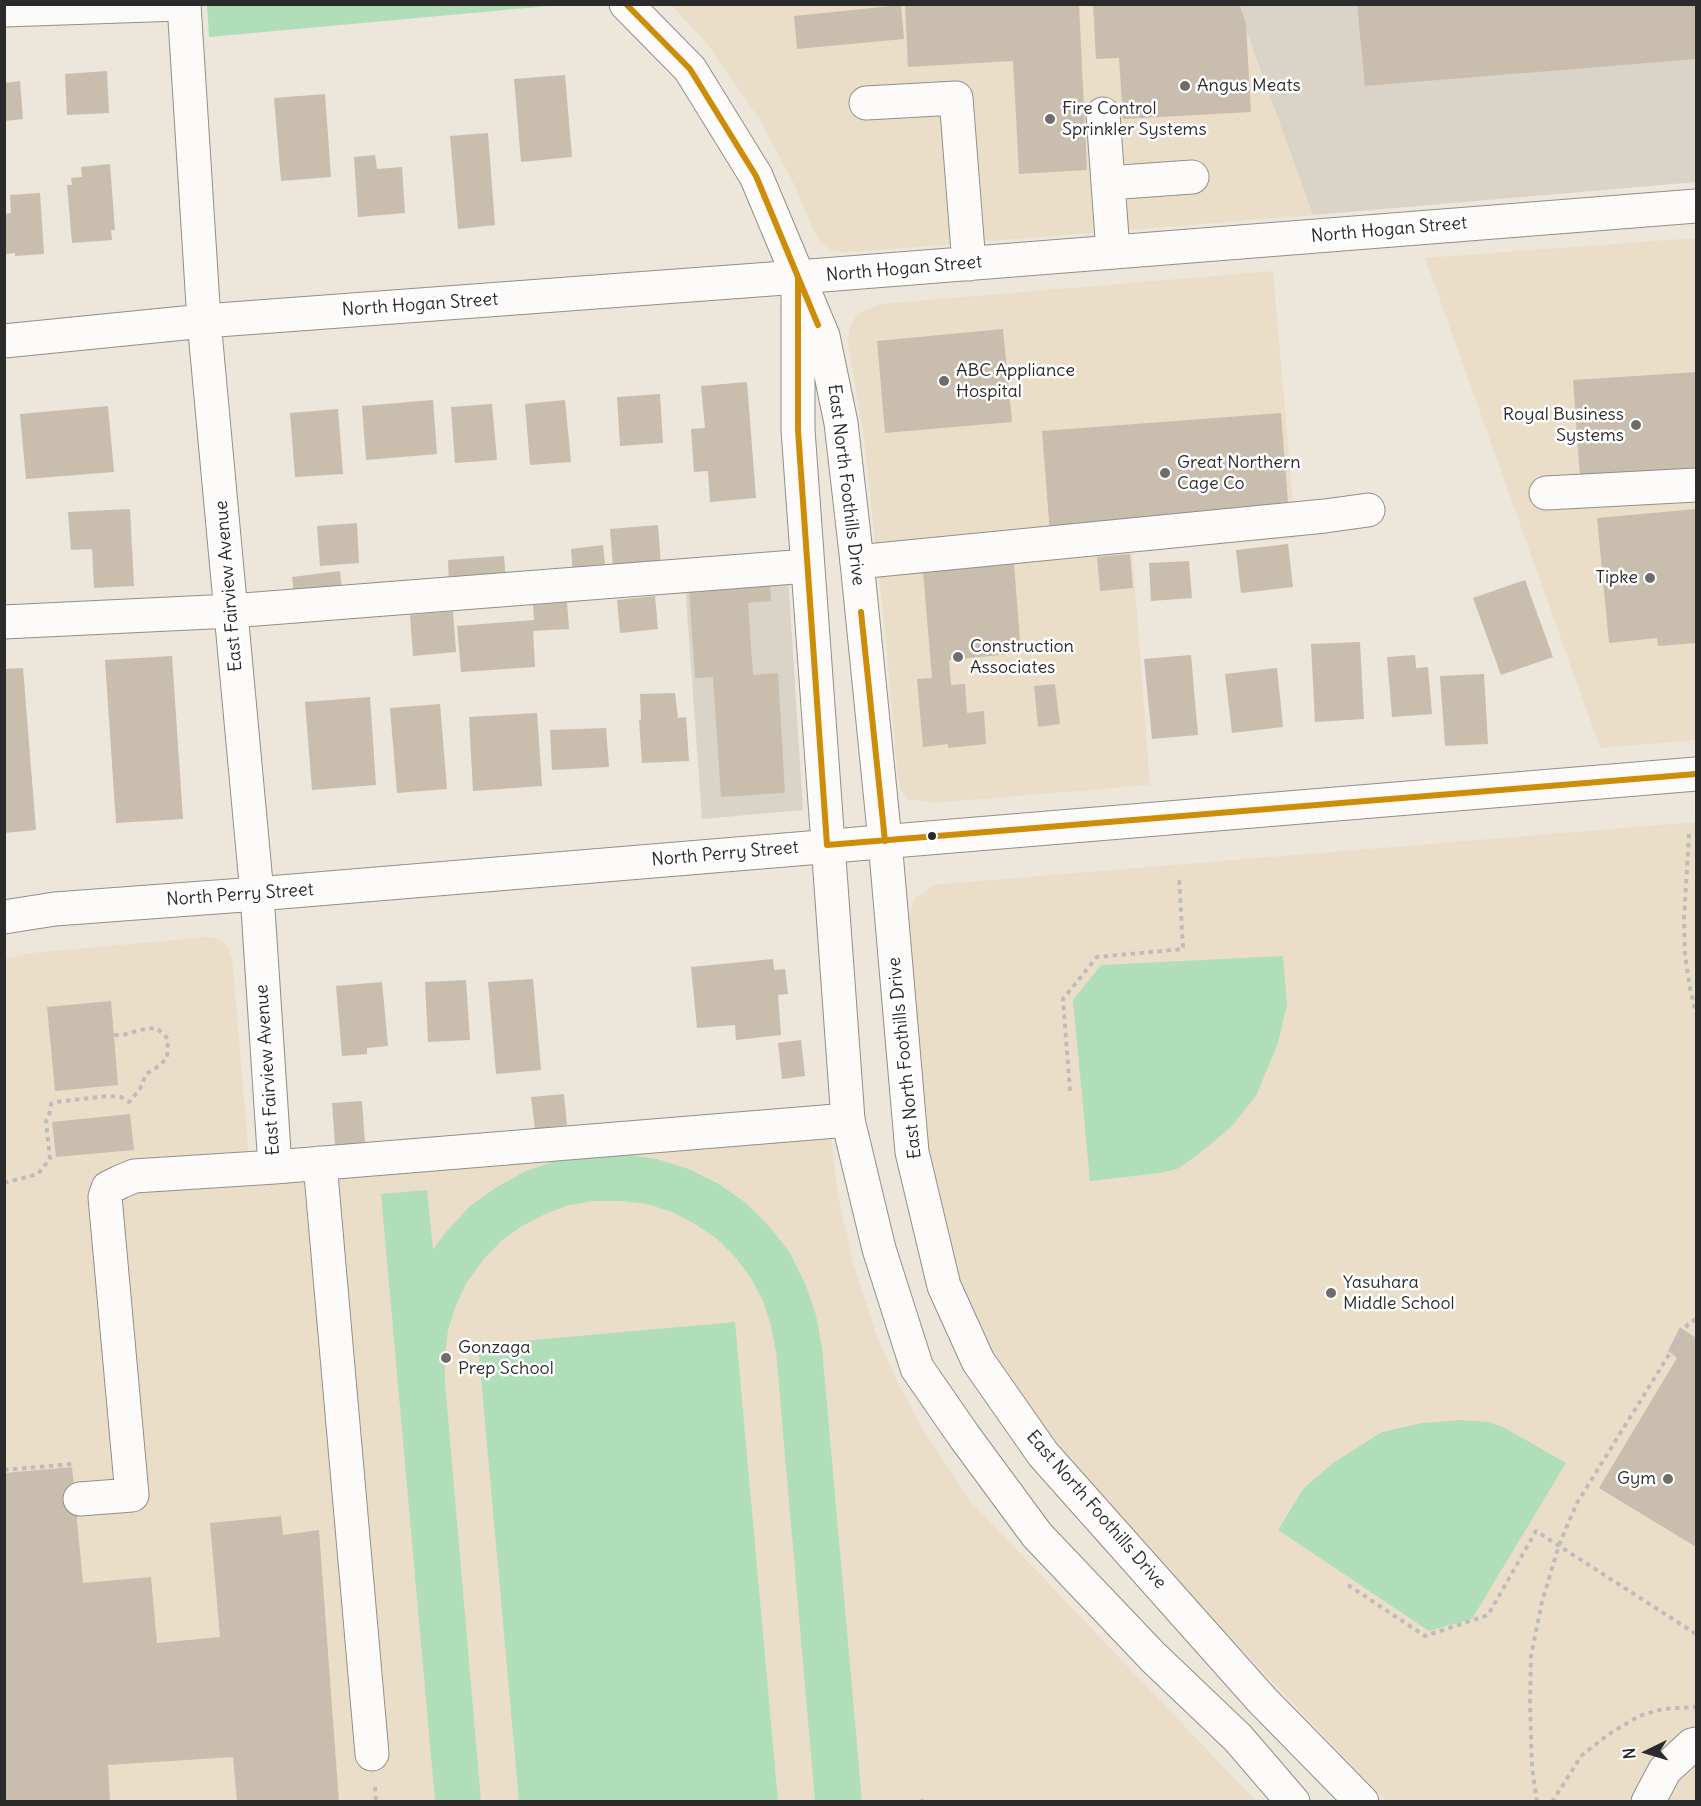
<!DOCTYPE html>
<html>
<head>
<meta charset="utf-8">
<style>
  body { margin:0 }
  #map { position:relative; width:1701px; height:1806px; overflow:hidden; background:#ece6db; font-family:Delius,sans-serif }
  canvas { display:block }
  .frame { position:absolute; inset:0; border:6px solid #2b2b2b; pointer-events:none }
  .north { position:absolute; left:1617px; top:1722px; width:60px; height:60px; -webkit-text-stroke:4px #fff; paint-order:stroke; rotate:265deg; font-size:16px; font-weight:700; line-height:24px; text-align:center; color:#2b2b2b }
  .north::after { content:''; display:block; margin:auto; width:21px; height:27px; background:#2b2b2b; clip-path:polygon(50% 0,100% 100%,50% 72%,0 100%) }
</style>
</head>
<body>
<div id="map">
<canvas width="1701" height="1806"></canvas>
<div class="frame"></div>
<div class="north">N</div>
</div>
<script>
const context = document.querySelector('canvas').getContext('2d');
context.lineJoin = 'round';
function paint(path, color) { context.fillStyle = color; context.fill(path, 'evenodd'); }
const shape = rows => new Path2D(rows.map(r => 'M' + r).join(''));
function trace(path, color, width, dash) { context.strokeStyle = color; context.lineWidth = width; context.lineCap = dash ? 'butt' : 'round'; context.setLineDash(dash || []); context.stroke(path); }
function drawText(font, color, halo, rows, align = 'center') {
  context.font = font + ' Delius,sans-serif'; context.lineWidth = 5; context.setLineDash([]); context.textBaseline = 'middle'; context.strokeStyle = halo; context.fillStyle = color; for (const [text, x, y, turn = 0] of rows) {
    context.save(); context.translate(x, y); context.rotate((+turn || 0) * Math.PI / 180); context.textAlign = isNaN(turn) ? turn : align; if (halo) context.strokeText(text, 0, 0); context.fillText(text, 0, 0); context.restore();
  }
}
paint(shape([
  [671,5,1237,5,1313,215,865,251,842,252,829,249,820,242,812,228,794,184,760,120,705,41],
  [1696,238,1696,740,1600,748,1425,258],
  [1273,271,1296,538,1132,549,1150,785,933,803,908,799,901,791,897,770,886,640,864,439,848,343,850,327,857,314,880,304],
  [1696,822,1696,1801,1386,1801,1068,1467,1010,1388,978,1326,953,1261,926,1150,908,916,915,898,935,885,944,884],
  [209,937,218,939,227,946,232,957,249,1158,828,1111,837,1191,853,1263,876,1334,898,1383,921,1426,970,1501,1256,1801,5,1801,4,959,31,953]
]), '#ebdec9');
paint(shape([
  [1237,5,1696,5,1696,182,1313,215],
  [788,575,803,810,702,819,685,583]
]), '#d9d3c8');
paint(shape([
  [570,4,209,37,207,5,207,4],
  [1283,956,1287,1004,1278,1043,1256,1096,1230,1128,1199,1154,1177,1169,1160,1173,1090,1181,1073,1000,1101,965],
  [624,1154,657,1159,689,1169,719,1184,746,1203,770,1227,790,1253,805,1283,816,1315,822,1348,862,1801,815,1801,776,1352,771,1326,763,1301,751,1278,735,1257,717,1239,695,1224,672,1212,647,1204,621,1201,595,1201,569,1205,545,1214,522,1226,501,1241,483,1260,467,1282,456,1305,448,1330,445,1356,445,1382,481,1801,435,1801,381,1194,427,1190,433,1249,447,1231,470,1206,497,1187,526,1171,558,1160,591,1155],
  [735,1322,778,1801,519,1801,478,1345],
  [1462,1420,1489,1422,1505,1428,1566,1463,1472,1619,1429,1631,1278,1530,1303,1489,1333,1463,1382,1432,1422,1423]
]), '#b0deb9');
paint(shape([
  [905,4,1079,4,1087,170,1019,174,1013,61,908,67],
  [1093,4,1239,4,1246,24,1251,112,1123,119,1119,58,1096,59],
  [1357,4,1696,4,1696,59,1365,86],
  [901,5,904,39,797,49,794,16],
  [107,71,109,113,67,115,65,74],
  [565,75,572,157,521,162,514,79],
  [20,81,23,119,4,121,4,83],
  [325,94,331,177,281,181,274,98],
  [488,133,495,225,458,229,450,136],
  [375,155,377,169,402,167,405,213,358,217,354,157],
  [110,164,115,230,111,230,112,240,72,243,67,185,72,185,71,178,82,177,81,167],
  [40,193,44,254,15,256,15,253,5,254,5,214,11,213,10,195],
  [1003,329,1012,422,885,433,877,341],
  [1696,372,1696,469,1580,477,1573,380],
  [747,382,756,498,710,502,708,471,694,472,691,429,705,428,701,386],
  [660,394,663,443,620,446,617,397],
  [433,400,437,454,366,460,362,406],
  [565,400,571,462,530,465,525,404],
  [492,404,497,460,455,463,451,407],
  [108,406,114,472,26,479,20,414],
  [338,409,343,474,295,477,290,413],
  [1281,413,1289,515,1050,533,1042,431],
  [130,509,134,586,94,588,92,549,71,550,68,512],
  [1696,509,1696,643,1658,646,1657,638,1609,643,1597,518],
  [357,523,359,563,320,566,317,526],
  [658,525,661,566,613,569,610,529],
  [1288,544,1293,587,1241,593,1236,550],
  [603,545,606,573,573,577,571,549],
  [1130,554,1133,588,1100,591,1097,557],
  [504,556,506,582,449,586,448,560],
  [1189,561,1192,598,1151,601,1149,563],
  [1014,564,1021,653,949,660,951,685,965,684,967,713,984,711,986,744,948,748,948,744,923,747,917,679,932,678,923,572],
  [340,571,342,590,294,595,292,577],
  [1525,580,1553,657,1501,675,1473,598],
  [770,582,771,601,748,603,753,675,778,673,785,793,721,797,713,677,695,678,689,587],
  [655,596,658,629,620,633,617,600],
  [567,602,569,629,533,631,535,667,461,672,457,626,534,620,533,605],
  [453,611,456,652,413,656,410,615],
  [1360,642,1364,719,1315,722,1311,644],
  [1191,655,1198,735,1152,739,1144,659],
  [1415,655,1416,668,1428,667,1432,714,1392,717,1387,657],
  [172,656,183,819,116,823,105,660],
  [23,668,36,830,4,833,4,669],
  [1277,668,1283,727,1232,733,1225,674],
  [1484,674,1488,744,1445,746,1440,676],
  [1055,684,1060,724,1038,727,1034,686],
  [675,693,678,718,686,717,689,761,642,763,639,720,641,720,640,694],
  [370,697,376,785,312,790,305,702],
  [440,704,447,789,397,793,390,708],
  [537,713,542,786,473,791,469,717],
  [606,728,609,767,552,770,550,730],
  [773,959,774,970,785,969,788,994,778,995,781,1035,736,1040,735,1025,697,1028,691,967],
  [533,979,541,1070,496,1074,488,982],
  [466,980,470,1040,428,1042,425,982],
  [382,982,388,1046,367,1048,367,1054,342,1056,336,986],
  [111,1001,118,1085,55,1091,47,1007],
  [801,1040,805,1076,782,1079,778,1043],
  [564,1094,567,1125,535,1129,531,1097],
  [362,1101,365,1143,335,1145,332,1103],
  [130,1114,134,1150,56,1157,52,1122],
  [1680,1327,1696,1338,1696,1547,1599,1488,1677,1358,1668,1351],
  [72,1467,83,1583,151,1577,157,1643,220,1637,210,1523,281,1516,283,1535,319,1530,339,1802,237,1802,233,1757,108,1765,110,1802,6,1802,4,1473]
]), '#c9bdae');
const minor = shape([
  [184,4,204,321,257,894,275,1167],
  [4,10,180,4],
  [866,103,956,98,969,264],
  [1103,114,1108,183],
  [1113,252,1108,183,1192,177],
  [4,341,204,321,798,277,1696,206],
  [1546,493,1696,485],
  [857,562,1325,516,1368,510],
  [4,622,231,611,807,566],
  [4,917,55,909,257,894,1696,774],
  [320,1163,372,1754],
  [80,1499,132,1495,105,1197,108,1188,120,1182,134,1176,275,1167,848,1120],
  [1648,1802,1665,1770,1692,1745,1696,1744]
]);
const major = shape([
  [626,4,690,69,756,176,823,336,841,423,857,562,885,841,912,1152,944,1286,978,1361,1043,1454,1262,1700,1362,1802],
  [798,289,798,430,848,1120,879,1249,917,1368,964,1436,1037,1535,1153,1657,1238,1738,1293,1802]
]);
trace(minor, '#918f89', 35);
trace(major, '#918f89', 35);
trace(shape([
  [1689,834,1684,919,1685,955,1690,988,1696,1014],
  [1070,1091,1063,999,1097,957,1183,949,1179,876],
  [4,1183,38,1174,50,1159,46,1121,50,1112,51,1104,55,1102,108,1096,121,1097,129,1102,140,1089,146,1074,159,1066,167,1058,168,1039,158,1029,148,1028,123,1035,114,1035],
  [4,1470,72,1464],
  [1348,1585,1425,1636,1488,1615,1536,1531,1696,1634],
  [375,1787,376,1802],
  [922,1802,923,1799],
  [1537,1802,1532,1767,1530,1705,1531,1656,1542,1602,1559,1545,1577,1503,1688,1324,1696,1319],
  [1552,1802,1582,1755,1609,1734,1639,1716,1663,1709,1696,1707]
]), '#bdbcbb', 4, [4.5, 4.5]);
trace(minor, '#fcfbfa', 33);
trace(major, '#fcfbfa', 33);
trace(shape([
  [626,4,690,69,756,176,818,325],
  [798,277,798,430,827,845,1696,774],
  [861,612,885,841]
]), '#ce8d09', 6);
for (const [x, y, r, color] of [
  [1185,86,6,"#6f6c69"],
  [1050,119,6,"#6f6c69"],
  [944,381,6,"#6f6c69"],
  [1636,425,6,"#6f6c69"],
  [1165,473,6,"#6f6c69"],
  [1650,578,6,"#6f6c69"],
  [958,657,6,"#6f6c69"],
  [932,836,5,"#2b2b2b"],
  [1331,1293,6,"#6f6c69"],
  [446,1358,6,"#6f6c69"],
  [1668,1479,6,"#6f6c69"]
]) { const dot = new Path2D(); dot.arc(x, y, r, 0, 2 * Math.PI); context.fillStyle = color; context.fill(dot); trace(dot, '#fff', 2); }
drawText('18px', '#2b2b2b', '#fff', [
  ["Angus Meats",1197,86],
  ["Fire Control",1062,109],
  ["Sprinkler Systems",1062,130],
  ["ABC Appliance",956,371],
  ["Hospital",956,392],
  ["Royal Business",1624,415,"right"],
  ["Systems",1624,436,"right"],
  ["Great Northern",1177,463],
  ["Cage Co",1177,484],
  ["Tipke",1638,578,"right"],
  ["Construction",970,647],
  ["Associates",970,668],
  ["Yasuhara",1343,1283],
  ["Middle School",1343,1304],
  ["Gonzaga",458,1348],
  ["Prep School",458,1369],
  ["Gym",1656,1479,"right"]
], 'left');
drawText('18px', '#2b2b2b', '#fff', [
  ["North Hogan Street",1389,230,-5],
  ["North Hogan Street",904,269,-5],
  ["North Hogan Street",420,305,-4],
  ["East North Foothills Drive",846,485,83],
  ["East Fairview Avenue",229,586,-95],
  ["North Perry Street",725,854,-5],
  ["North Perry Street",240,895,-4],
  ["East North Foothills Drive",905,1058,-96],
  ["East Fairview Avenue",268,1070,-94],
  ["East North Foothills Drive",1096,1510,49]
]);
</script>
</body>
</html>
